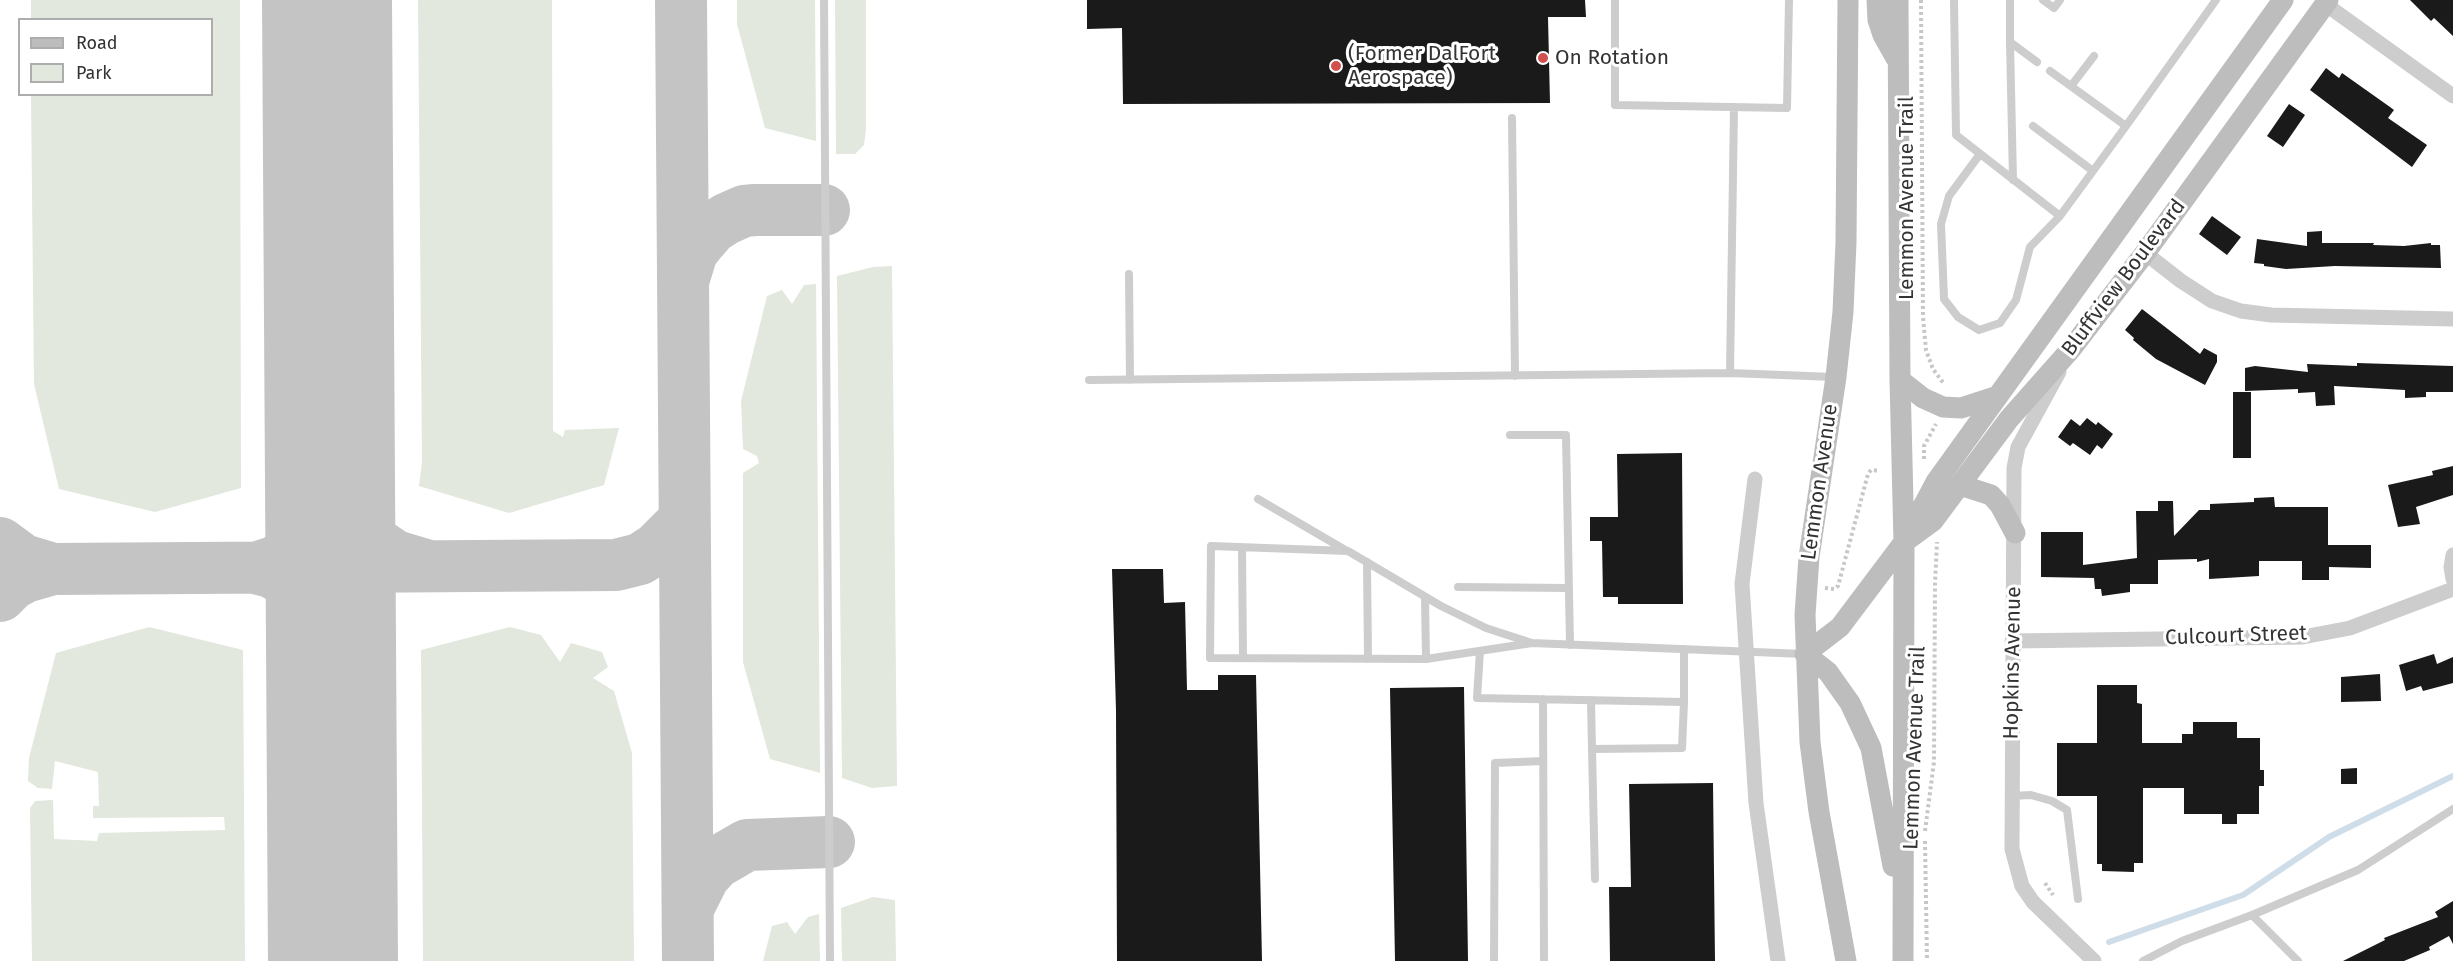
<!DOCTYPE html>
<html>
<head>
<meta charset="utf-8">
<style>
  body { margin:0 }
  #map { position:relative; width:2453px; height:961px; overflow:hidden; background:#fff; font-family:"Fira Sans",sans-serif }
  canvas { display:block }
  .legend { position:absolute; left:18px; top:18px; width:195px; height:78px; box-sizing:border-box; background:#fff; border:2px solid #adadad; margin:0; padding:8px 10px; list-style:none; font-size:18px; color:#333 }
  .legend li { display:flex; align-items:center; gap:12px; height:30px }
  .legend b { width:30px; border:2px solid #adadad }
</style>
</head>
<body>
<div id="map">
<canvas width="2453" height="961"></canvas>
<ul class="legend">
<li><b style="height:8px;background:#bdbdbd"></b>Road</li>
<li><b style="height:16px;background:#e2e8dd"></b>Park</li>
</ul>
</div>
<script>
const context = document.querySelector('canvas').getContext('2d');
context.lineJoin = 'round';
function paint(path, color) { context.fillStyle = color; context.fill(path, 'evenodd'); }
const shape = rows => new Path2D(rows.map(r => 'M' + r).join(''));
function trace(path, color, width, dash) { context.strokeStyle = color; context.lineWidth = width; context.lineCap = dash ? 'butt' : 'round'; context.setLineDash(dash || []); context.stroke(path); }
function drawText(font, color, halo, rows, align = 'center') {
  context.font = font + ' "Fira Sans",sans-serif'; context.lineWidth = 6; context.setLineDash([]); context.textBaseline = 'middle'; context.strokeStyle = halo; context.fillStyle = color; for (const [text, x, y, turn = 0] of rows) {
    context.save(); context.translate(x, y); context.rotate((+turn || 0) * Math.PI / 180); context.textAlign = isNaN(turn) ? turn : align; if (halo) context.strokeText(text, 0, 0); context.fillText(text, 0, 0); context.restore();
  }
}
paint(shape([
  [31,0,240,0,241,488,155,512,59,489,34,384,31,95,212,94,212,20,31,19],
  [418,0,552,0,553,431,563,437,565,430,619,428,604,485,509,513,419,486,422,462],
  [737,0,815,0,816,141,765,128,737,24],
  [835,0,866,0,866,129,864,145,855,154,836,154],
  [892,266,897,786,872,788,842,778,837,276,873,267],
  [816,284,820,773,770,759,743,662,743,473,759,463,757,456,743,449,741,401,767,296,782,290,792,304,804,285],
  [149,627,243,650,245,961,32,961,30,808,35,801,53,800,54,839,97,841,99,833,225,830,224,817,93,818,93,806,99,806,98,772,55,761,52,789,38,788,28,781,29,758,56,653],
  [510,627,541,635,560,662,571,643,602,652,608,667,593,678,614,691,632,753,634,961,423,961,421,650],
  [873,897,895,900,896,961,842,961,841,908],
  [819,914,820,961,763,961,772,926,787,922,795,934,808,917]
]), '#e2e8dd');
trace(shape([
  [2109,942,2243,895,2329,837,2453,776]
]), '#cfdde8', 6);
trace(shape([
  [681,0,688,961],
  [684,278,692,252,699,243,712,228,726,219,744,211,755,210,824,210],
  [324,320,326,482,322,512,302,543,293,551,274,562,255,568,271,572,297,586,316,606,324,619,328,661,328,855],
  [335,457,341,492,346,507,362,530,373,541,395,556,425,565],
  [0,543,23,560,53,569,25,577,12,584,0,596],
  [53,569,616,565,640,559,657,548,679,526],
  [688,908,704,876,716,863,747,845,829,842]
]), '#c4c4c4', 52);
trace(shape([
  [327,0,333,961]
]), '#c4c4c4', 130);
paint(shape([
  [1087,0,1585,0,1586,17,1548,17,1550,103,1123,104,1122,28,1087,29],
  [2410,0,2453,0,2453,36,2434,18,2431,21],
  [2326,68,2339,78,2342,73,2390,107,2394,110,2388,118,2427,145,2412,167,2310,90],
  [2289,104,2305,115,2283,147,2267,136],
  [2212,216,2241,237,2227,255,2199,234],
  [2322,231,2322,243,2374,243,2373,245,2404,246,2431,243,2431,245,2440,245,2441,268,2335,266,2286,269,2264,266,2264,264,2254,263,2257,239,2307,246,2307,232],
  [2142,309,2200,354,2204,348,2217,355,2217,362,2205,385,2156,359,2133,340,2134,338,2125,330],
  [2357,363,2453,366,2453,392,2426,392,2426,397,2405,398,2405,390,2334,386,2335,405,2316,406,2315,392,2298,393,2298,389,2245,391,2245,368,2255,366,2308,372,2307,364,2357,366],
  [2233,392,2251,392,2251,458,2233,458],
  [2087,418,2096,425,2098,422,2113,434,2102,449,2097,445,2090,455,2073,443,2070,446,2058,437,2071,419,2080,426],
  [1682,453,1683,604,1618,604,1618,597,1603,597,1602,541,1590,541,1590,517,1618,517,1617,454],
  [2453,466,2453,495,2416,507,2420,524,2398,527,2388,485,2433,475,2432,471],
  [2274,497,2275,507,2328,507,2328,545,2371,545,2371,568,2329,567,2329,580,2302,580,2302,561,2259,561,2259,576,2209,579,2209,559,2197,562,2197,559,2158,560,2158,584,2130,584,2130,592,2102,596,2101,589,2095,589,2094,578,2041,577,2041,532,2083,532,2083,565,2137,558,2136,511,2158,511,2158,501,2173,501,2174,536,2199,510,2210,510,2210,504,2254,502,2254,498],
  [1112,569,1163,569,1164,603,1185,602,1187,690,1218,690,1218,675,1256,675,1262,961,1117,961,1116,711],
  [2434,654,2437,664,2453,657,2453,683,2423,691,2421,686,2406,691,2399,665],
  [2380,674,2381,701,2341,702,2341,677],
  [2097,685,2137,685,2137,703,2142,704,2142,743,2182,743,2182,734,2193,734,2193,722,2237,722,2237,738,2260,738,2260,770,2264,770,2264,786,2259,786,2259,814,2237,814,2237,824,2222,824,2222,814,2184,814,2184,788,2143,788,2143,863,2134,863,2134,872,2102,871,2102,864,2097,864,2097,796,2057,796,2057,743,2097,743],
  [1464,687,1468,961,1395,961,1390,688],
  [2357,768,2357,784,2341,784,2341,769],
  [1713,783,1715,961,1610,961,1609,887,1631,887,1629,784],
  [2453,901,2453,944,2449,936,2429,947,2430,950,2404,961,2343,961,2385,940,2384,938,2438,917,2435,912]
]), '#1a1a1a');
trace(shape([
  [1921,0,1923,317,1926,350,1933,369,1944,384],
  [1924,459,1924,446,1936,424],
  [1825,588,1834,589,1838,586,1868,474,1871,470,1880,471],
  [1925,831,1934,762,1935,583,1937,542],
  [1925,841,1927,961],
  [2045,883,2053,895]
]), '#c7c7c7', 4, [3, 3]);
trace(shape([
  [824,0,830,961],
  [1615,0,1615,105,1787,108,1789,0],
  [1954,0,1956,135,2060,216,2126,126,2050,71],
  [2010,0,2010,42,2037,62],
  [2043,0,2054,8,2060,0],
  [2010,42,2013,180],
  [2071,86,2094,56],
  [1734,107,1730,373,1834,377],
  [1512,118,1515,376],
  [2033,126,2093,171],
  [2126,126,2216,0],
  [1980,154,1949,196,1941,224,1944,299,1958,317,1979,330,2000,323,2016,300,2030,247,2060,216],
  [1129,274,1130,380],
  [1089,380,1730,373],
  [1510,435,1566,435,1570,645],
  [1258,499,1347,551],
  [1242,548,1243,658],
  [1367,562,1368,659],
  [1458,587,1569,588],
  [1425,597,1426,659],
  [1532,643,1486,628,1441,606,1348,551,1211,546,1210,658,1426,659,1532,643,1804,654],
  [1480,651,1477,698,1684,702,1684,649],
  [1543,699,1544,961],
  [1591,700,1592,749,1682,748,1684,702],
  [1592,749,1595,879],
  [2012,796,2031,795,2052,801,2067,810,2078,899],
  [2252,915,2298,961],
  [1494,961,1495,763,1543,761],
  [2143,961,2182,941,2252,915,2358,870,2453,809]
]), '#cdcdcd', 8);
trace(shape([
  [2325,4,2453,96],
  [2145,253,2181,281,2212,301,2241,311,2271,315,2453,319],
  [2059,372,2018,447,2014,468,2012,849,2022,886,2033,902,2094,961],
  [1755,479,1742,584,1756,803,1778,961],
  [2453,555,2451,567,2453,579],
  [2012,641,2303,637,2350,628,2453,589]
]), '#cdcdcd', 15);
trace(shape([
  [1877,0,1878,20,1883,35,1896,58],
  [1898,0,1900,380,1904,542,1903,961],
  [1900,380,1923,398,1943,407,1961,408,1998,396],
  [1960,485,1991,495,2000,505,2015,533],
  [1907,540,1933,521,2009,419,2071,349,2145,253,2328,0],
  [1805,654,1840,627,1904,542,1936,482,2283,0],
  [1805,654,1828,672,1850,703,1871,748,1893,866],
  [1846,961,1819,812,1810,742,1805,615,1809,557,1836,377,1843,312,1846,242,1848,0]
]), '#bdbdbd', 21);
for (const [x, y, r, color] of [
  [1543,58,6,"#d1504d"],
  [1336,66,6,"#d1504d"]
]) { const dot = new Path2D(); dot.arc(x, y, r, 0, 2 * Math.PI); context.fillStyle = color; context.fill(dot); trace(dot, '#fff', 2); }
drawText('21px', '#333', '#fff', [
  ["(Former DalFort",1348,54],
  ["Aerospace)",1348,78],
  ["On Rotation",1555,58]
], 'left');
drawText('21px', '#333', '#fff', [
  ["Lemmon Avenue Trail",1907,198,-90],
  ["Bluffview Boulevard",2124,278,-53],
  ["Lemmon Avenue",1820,482,-82],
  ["Culcourt Street",2236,636,-2],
  ["Hopkins Avenue",2013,663,-89],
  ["Lemmon Avenue Trail",1915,748,-88]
]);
</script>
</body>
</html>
